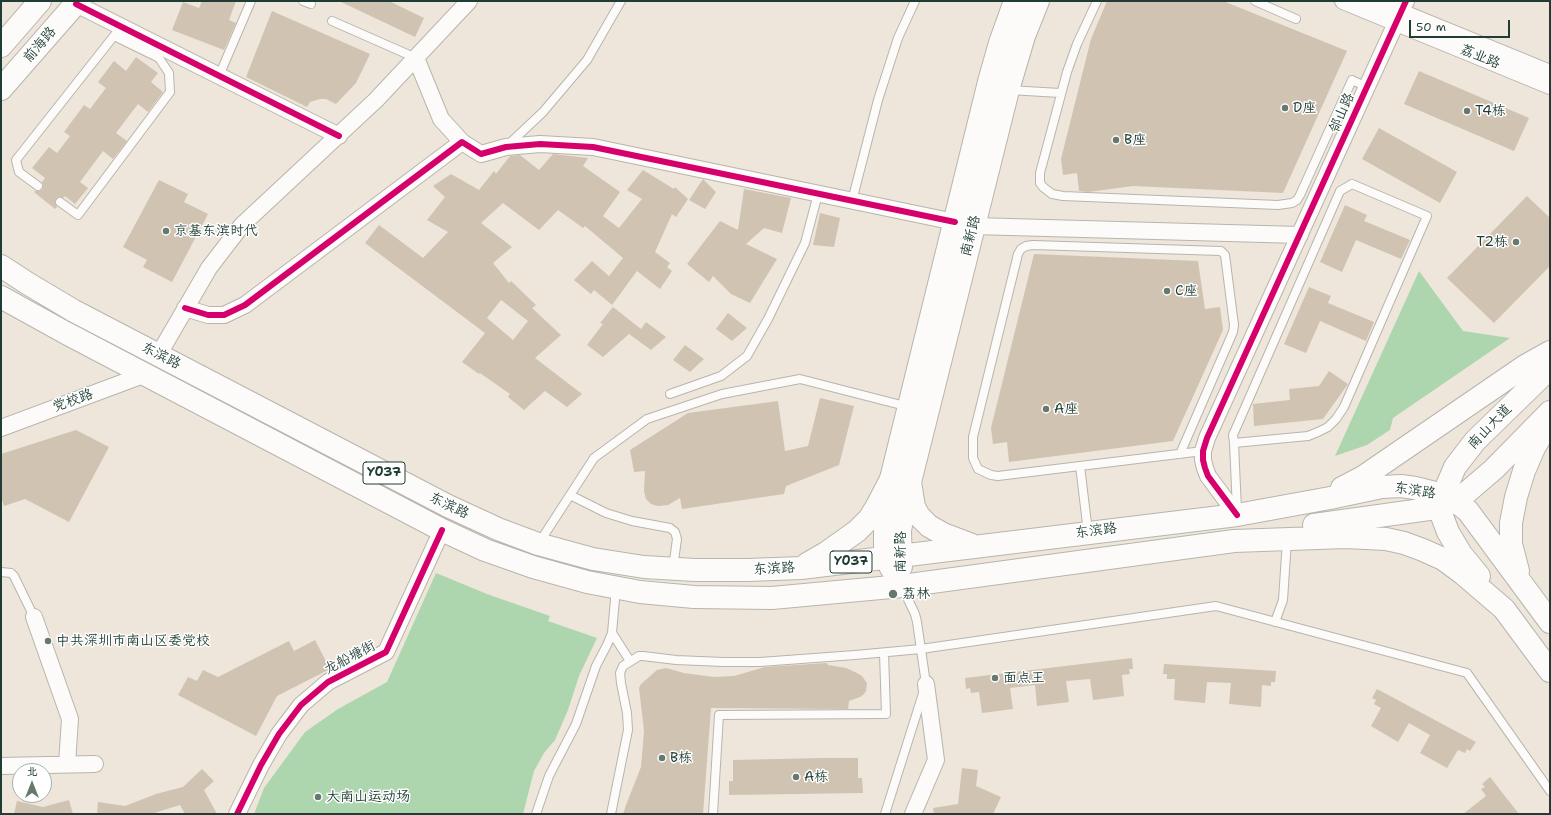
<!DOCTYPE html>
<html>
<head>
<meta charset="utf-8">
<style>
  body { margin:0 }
  #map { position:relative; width:1551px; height:815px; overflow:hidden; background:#eee6da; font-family:"Shantell Sans","LXGW WenKai TC",sans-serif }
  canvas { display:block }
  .frame { position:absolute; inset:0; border:2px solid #1f3d34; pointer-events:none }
  .north { position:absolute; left:12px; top:763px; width:40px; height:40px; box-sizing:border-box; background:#fff; border:1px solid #a5b1ae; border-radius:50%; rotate:0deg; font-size:11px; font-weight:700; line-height:16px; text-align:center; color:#1f3d34 }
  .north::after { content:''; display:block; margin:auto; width:14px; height:18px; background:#67786e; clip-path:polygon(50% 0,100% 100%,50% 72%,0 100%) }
  .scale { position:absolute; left:1409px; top:20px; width:101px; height:18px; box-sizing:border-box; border:2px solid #1f3d34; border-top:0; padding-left:5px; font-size:12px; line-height:14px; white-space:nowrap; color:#1f3d34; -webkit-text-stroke:3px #fff; paint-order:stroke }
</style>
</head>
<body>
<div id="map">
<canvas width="1551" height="815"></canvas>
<div class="frame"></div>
<div class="north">北</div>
<div class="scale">50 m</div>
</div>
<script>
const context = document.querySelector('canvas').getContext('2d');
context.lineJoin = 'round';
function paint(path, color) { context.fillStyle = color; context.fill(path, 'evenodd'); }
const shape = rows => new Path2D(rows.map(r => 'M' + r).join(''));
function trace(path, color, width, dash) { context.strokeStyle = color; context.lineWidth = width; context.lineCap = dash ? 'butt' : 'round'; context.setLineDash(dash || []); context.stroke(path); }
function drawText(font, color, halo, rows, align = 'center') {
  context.font = font + ' "Shantell Sans","LXGW WenKai TC",sans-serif'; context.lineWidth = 3; context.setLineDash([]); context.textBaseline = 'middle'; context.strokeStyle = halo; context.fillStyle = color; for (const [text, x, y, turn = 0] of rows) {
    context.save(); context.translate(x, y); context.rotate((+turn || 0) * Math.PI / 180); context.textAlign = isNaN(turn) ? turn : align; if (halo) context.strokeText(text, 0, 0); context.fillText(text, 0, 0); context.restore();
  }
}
paint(shape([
  [1419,271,1463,331,1510,338,1393,418,1390,430,1367,445,1335,456],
  [436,573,487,594,550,616,548,621,597,638,579,676,568,710,555,740,544,753,534,771,523,814,254,814,264,788,305,732,338,709,387,682]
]), '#add6af');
paint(shape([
  [202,1,236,1,229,20,236,23,224,50,172,30,183,2,199,8],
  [339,1,389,1,424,18,415,37],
  [1107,1,1223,1,1347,51,1283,193,1133,186,1088,192,1079,191,1077,173,1063,175,1061,159,1091,39],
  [272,11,370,54,356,83,336,104,326,99,320,99,310,102,307,107,246,77],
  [136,57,158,73,151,82,163,92,148,112,138,104,116,133,127,141,113,159,103,151,80,182,88,188,75,204,65,196,63,198,58,197,55,201,57,207,55,209,34,192,35,191,38,191,42,190,43,186,42,182,45,178,32,168,49,147,57,153,70,136,64,132,84,105,90,109,106,88,98,82,114,61,126,71],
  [1419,71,1529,118,1514,151,1404,104],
  [1379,128,1457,172,1440,203,1362,159],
  [553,154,588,158,583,166,620,192,603,216,619,228,642,199,627,190,643,170,674,189,675,187,688,199,676,217,672,214,655,252,670,263,667,267,672,271,660,289,637,271,612,305,594,290,591,294,574,280,592,261,609,276,623,258,585,226,583,228,558,210,539,230,503,203,481,223,512,247,493,263,509,283,511,281,536,305,532,308,561,335,535,358,582,394,567,407,545,391,524,410,508,397,510,394,480,373,479,374,462,362,485,333,365,243,379,225,423,258,448,232,427,220,445,197,433,186,451,174,479,190,494,171,496,174,510,156,520,155,539,170],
  [501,300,528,321,513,340,487,318],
  [703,179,716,192,705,209,689,200],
  [159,180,188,194,184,202,208,214,172,282,143,267,147,260,123,247],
  [744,189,791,198,782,233,764,228,746,244,777,259,750,303,731,294,713,276,709,282,687,264,720,221,738,230],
  [1527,196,1550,218,1550,266,1494,323,1447,278],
  [1345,205,1367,215,1364,221,1410,240,1401,259,1356,240,1342,272,1320,262],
  [820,213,840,218,834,247,813,245],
  [1034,254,1198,261,1205,309,1220,307,1223,330,1173,441,1009,462,1007,442,993,444,991,428],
  [1309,287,1331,296,1328,303,1374,322,1366,341,1320,321,1306,353,1284,344],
  [613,307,641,329,646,322,666,337,651,350,629,334,603,357,587,345,603,324,600,323],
  [728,313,747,328,732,341,716,329],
  [685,345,704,359,690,372,673,360],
  [1329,371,1348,384,1323,419,1254,426,1253,404,1290,400,1289,389,1319,386],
  [820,398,854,406,839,465,786,486,784,494,682,509,680,498,668,505,658,506,651,504,646,499,644,491,645,471,634,472,630,450,688,413,778,401,785,451,808,446],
  [76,430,109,447,69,522,25,499,4,506,1,496,1,454],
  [315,640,330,669,277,696,256,736,178,695,188,677,197,681,203,670,218,677,289,641,294,651],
  [1132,658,1133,669,1129,669,1130,674,1122,675,1124,696,1093,700,1090,679,1066,681,1069,702,1037,706,1035,685,1010,688,1013,709,982,713,979,692,971,693,970,688,966,689,965,678],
  [827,663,828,665,846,668,857,673,862,676,867,683,866,691,864,694,860,697,849,701,848,709,711,708,703,814,623,814,626,805,641,767,644,731,639,688,641,684,657,670,666,668,684,673,714,677,734,676,765,667],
  [1164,664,1276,671,1275,682,1271,682,1271,686,1262,685,1261,707,1229,704,1231,683,1207,682,1205,703,1174,700,1175,679,1167,679,1167,674,1163,674],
  [1377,689,1476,742,1470,751,1467,749,1465,753,1458,750,1447,768,1420,753,1430,735,1409,723,1398,742,1371,726,1381,708,1374,704,1376,700,1372,698],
  [822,758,858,758,858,778,862,778,863,793,729,795,729,781,733,781,733,760],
  [962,768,978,770,976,786,1001,797,993,814,934,814,933,808,958,804],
  [202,769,214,781,204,790,217,814,185,814,180,805,151,814,97,814,98,802,125,806,156,794,183,787],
  [1490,777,1519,814,1463,814,1486,796,1481,789,1485,787,1482,784],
  [69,800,73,814,14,814,17,801,43,807]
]), '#d0c3b2');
const service = shape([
  [303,1,311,4],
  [1097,1,1077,44,1067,72,1040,173,1040,183,1043,187,1052,194,1063,196,1278,205,1292,203,1297,200,1300,195,1352,80,1367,87],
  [1255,1,1296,19],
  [332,21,416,58],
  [219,76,251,1],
  [1009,90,1060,93],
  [508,145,543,112,587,60,621,1],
  [1352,184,1427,216,1344,407,1336,419,1328,427,1318,432,1308,436,1234,443,1233,435,1340,191,1352,184],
  [38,186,19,172,16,160,117,32],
  [852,201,878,100,898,38,915,1],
  [60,202,78,215,170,92,169,73,159,58,114,36],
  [670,394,721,376,747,356,768,319,805,243,818,194],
  [1234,443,1237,510],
  [1180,454,1233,332,1234,325,1225,255,1221,251,1033,245,1026,246,1021,249,1018,254,973,437,973,458,978,469,991,475,998,476,1203,451],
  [1080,466,1088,532],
  [570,495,606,513,632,521,670,528,675,532,677,539,673,568],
  [539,543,594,458,647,419,722,394,800,379,909,407],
  [1,572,11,573,14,576,34,617],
  [1275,622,1283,600,1287,540],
  [612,633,630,661],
  [536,814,549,776,576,724,596,666,607,645,612,633,616,588],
  [611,814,628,730,627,713,621,683,620,673,623,666,639,656,643,656,676,660,723,662,760,662,855,655,921,649,1216,606,1467,673,1550,791],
  [713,814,719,715,886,714,884,653],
  [885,814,926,684,917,622,915,614,902,587]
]);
const minor = shape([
  [1343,1,1550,86],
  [1374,1,1550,73],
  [76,4,339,136],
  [416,58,441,119,462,142],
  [974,226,1300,235],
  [185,308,208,315,224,315,245,305,462,142,481,154,506,147,540,144,593,147,955,222],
  [159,354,209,268,242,225,376,100,469,1],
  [1,428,146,374],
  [1237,515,1208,476,1205,468,1203,460,1203,451,1207,438,1406,1],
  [34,617,70,719,67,764],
  [1,766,95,764],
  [237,814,261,765,279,734,301,705,328,682,386,652,442,530],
  [913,814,936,760,926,684]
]);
const secondary = shape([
  [1,46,40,1],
  [1,89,78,1],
  [901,567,900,530,910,482,1008,90,1024,36,1038,1],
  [902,586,890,566,885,549,885,525,889,506,891,479,990,78,1000,43,1015,1]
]);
const primary = shape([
  [1,266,27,283,74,311,448,506,498,529,538,544,593,559,644,567,695,570,748,570,801,568,1237,515,1330,498,1382,487,1401,486,1415,488,1443,495,1455,501,1468,511,1550,622],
  [1,297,66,333,442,530,485,550,533,567,587,582,640,592,694,597,772,598,902,586,1234,541,1346,537,1386,539,1404,543,1423,550,1443,559,1462,573,1504,609,1550,671],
  [910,482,914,507,919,516,929,526,943,534,972,545],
  [1342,488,1363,477,1525,366,1550,352],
  [1314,525,1429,509,1455,501,1466,493,1494,469,1550,412],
  [807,564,826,553,857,531,869,519,877,506,891,479],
  [1518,571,1511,544,1511,523,1516,497,1524,471,1534,448,1547,426],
  [1479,576,1461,554,1448,532,1442,516,1443,495,1455,467,1475,441,1550,368]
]);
trace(service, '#b7b5ad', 10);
trace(minor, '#b7b5ad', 18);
trace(secondary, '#b7b5ad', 24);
trace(primary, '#b7b5ad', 24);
trace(service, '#fcfbf9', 8);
trace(minor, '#fcfbf9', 16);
trace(secondary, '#fcfbf9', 22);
trace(primary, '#fcfbf9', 22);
trace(shape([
  [76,4,339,136],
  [185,308,208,315,224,315,245,305,462,142,481,154,506,147,540,144,593,147,955,222],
  [1237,515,1208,476,1205,468,1203,460,1203,451,1207,438,1406,1],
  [237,814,261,765,279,734,301,705,328,682,386,652,442,530]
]), '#d6006c', 6);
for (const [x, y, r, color] of [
  [1285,108,4,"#67786e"],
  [1467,111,4,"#67786e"],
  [1116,140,4,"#67786e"],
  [166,231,4,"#67786e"],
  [1516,242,4,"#67786e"],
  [1167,291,4,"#67786e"],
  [1046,409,4,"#67786e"],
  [893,594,5,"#67786e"],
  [48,641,4,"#67786e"],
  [995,678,4,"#67786e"],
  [662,758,4,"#67786e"],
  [796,777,4,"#67786e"],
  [318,797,4,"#67786e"]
]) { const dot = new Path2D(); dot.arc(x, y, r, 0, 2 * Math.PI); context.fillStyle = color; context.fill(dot); trace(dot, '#fff', 1.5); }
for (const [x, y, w] of [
  [384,473,42],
  [851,562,42]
]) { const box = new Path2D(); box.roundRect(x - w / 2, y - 11, w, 22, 3); context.fillStyle = '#fff'; context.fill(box); trace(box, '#1f3d34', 1); }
drawText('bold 13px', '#1f3d34', null, [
  ["Y037",384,473],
  ["Y037",851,562]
]);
drawText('14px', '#1f3d34', '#fff', [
  ["前海路",40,45,-49],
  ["荔业路",1480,57,22],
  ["邻山路",1342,113,-66],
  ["南新路",971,236,-76],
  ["东滨路",161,356,27],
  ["党校路",73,401,-20],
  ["南山大道",1490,427,-46],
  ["东滨路",1415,491,9],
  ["东滨路",449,506,26],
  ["东滨路",1096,531,-7],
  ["南新路",901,552,-90],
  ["东滨路",774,569,-3],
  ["龙船塘街",350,658,-28]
]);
drawText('14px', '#1f3d34', '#fff', [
  ["D座",1293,108],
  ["T4栋",1475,111],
  ["B座",1124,140],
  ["京基东滨时代",174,231],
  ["T2栋",1508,242,"right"],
  ["C座",1175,291],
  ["A座",1054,409],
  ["荔林",902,594],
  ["中共深圳市南山区委党校",56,641],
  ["面点王",1003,678],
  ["B栋",670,758],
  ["A栋",804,777],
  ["大南山运动场",326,797]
], 'left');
</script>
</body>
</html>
